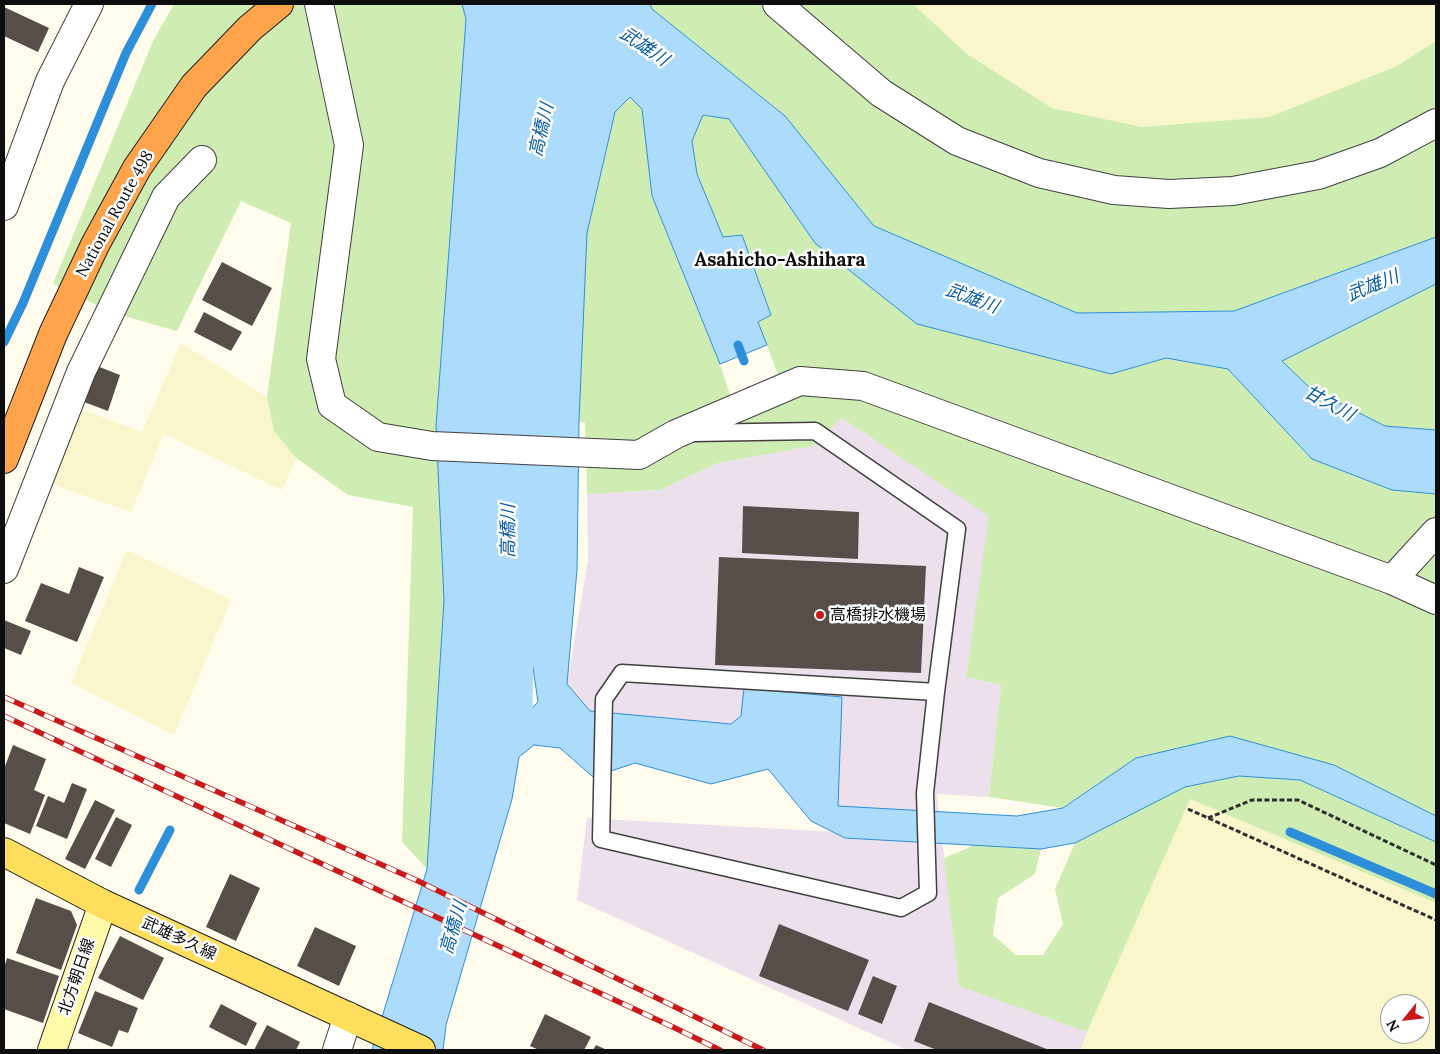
<!DOCTYPE html>
<html>
<head>
<meta charset="utf-8">
<style>
  body { margin:0 }
  #map { position:relative; width:1440px; height:1054px; overflow:hidden; background:#fffced; font-family:Lora,serif }
  canvas { display:block }
  .frame { position:absolute; inset:0; border:5px solid #0d0d0d; pointer-events:none }
  .north { position:absolute; left:1380px; top:994px; width:50px; height:50px; box-sizing:border-box; background:#fff; border:1px solid #9e9e9e; border-radius:50%; rotate:241deg; font-size:14px; font-weight:700; line-height:20px; text-align:center; color:#0d0d0d }
  .north::after { content:''; display:block; margin:auto; width:18px; height:22px; background:#c9191a; clip-path:polygon(50% 0,100% 100%,50% 72%,0 100%) }
</style>
</head>
<body>
<div id="map">
<canvas width="1440" height="1054"></canvas>
<div class="frame"></div>
<div class="north">N</div>
</div>
<script>
const context = document.querySelector('canvas').getContext('2d');
context.lineJoin = 'round';
function paint(path, color) { context.fillStyle = color; context.fill(path, 'evenodd'); }
const shape = rows => new Path2D(rows.map(r => 'M' + r).join(''));
function trace(path, color, width, dash) { context.strokeStyle = color; context.lineWidth = width; context.lineCap = dash ? 'butt' : 'round'; context.setLineDash(dash || []); context.stroke(path); }
function drawText(font, color, halo, rows, align = 'center') {
  context.font = font + ' Lora,"Noto Sans JP",serif'; context.lineWidth = 5; context.setLineDash([]); context.textBaseline = 'middle'; context.strokeStyle = halo; context.fillStyle = color; for (const [text, x, y, turn = 0] of rows) {
    context.save(); context.translate(x, y); context.rotate((+turn || 0) * Math.PI / 180); context.textAlign = isNaN(turn) ? turn : align; if (halo) context.strokeText(text, 0, 0); context.fillText(text, 0, 0); context.restore();
  }
}
paint(shape([
  [842,418,990,516,966,677,1001,685,989,797,937,794,959,985,1087,1032,1081,1050,907,1050,577,900,587,818,837,832,842,697,744,688,741,716,731,724,590,712,567,684,588,560,587,494,660,490,718,463,813,446]
]), '#ece0ed');
paint(shape([
  [913,4,1436,4,1436,41,1395,67,1269,117,1142,127,1052,108,967,54],
  [181,343,267,397,274,431,296,458,282,490,164,434,131,512,46,482,72,406,142,432],
  [127,550,231,600,174,735,71,683],
  [1190,799,1436,903,1436,1050,1081,1050,1087,1032],
  [1390,1004,1420,1004,1420,1034,1390,1034]
]), '#f8f6ca');
paint(shape([
  [174,4,462,4,466,19,436,426,444,600,427,869,402,842,413,507,348,495,296,458,274,431,267,397,291,223,241,201,177,331,113,313,53,284,153,41],
  [650,4,913,4,967,54,1052,108,1142,127,1269,117,1395,67,1436,41,1436,237,1234,311,1077,313,874,226,785,116,652,9],
  [630,97,642,108,652,196,720,364,731,398,779,377,758,322,771,315,742,235,723,237,697,174,691,141,702,115,729,119,815,243,1111,374,1166,358,1228,369,1312,459,1392,490,1436,494,1436,816,1334,765,1136,758,1062,808,989,797,1001,685,966,677,989,516,842,418,813,446,718,463,660,490,587,494,585,423,579,421,587,233,615,112],
  [1436,284,1436,430,1385,426,1310,388,1281,361],
  [1239,776,1300,780,1436,842,1436,903,1190,799,1087,1032,959,986,944,858,975,845,1041,849,1035,874,998,898,993,935,1016,955,1043,955,1063,924,1055,889,1075,843,1185,787]
]), '#cfedb3');
const water = shape([
  [462,4,650,4,652,9,785,116,874,226,1077,313,1234,311,1436,237,1436,284,1282,361,1310,388,1385,426,1436,430,1436,494,1392,490,1312,459,1228,369,1166,358,1111,374,917,324,815,243,729,119,703,115,692,141,697,174,723,237,742,235,771,315,758,322,767,345,720,364,652,196,642,109,630,97,615,112,587,233,579,421,577,570,567,684,590,711,731,724,741,716,744,688,842,697,838,806,1017,816,1063,808,1136,758,1230,736,1334,765,1436,816,1436,842,1300,780,1239,776,1185,787,1075,843,1041,849,845,838,811,821,768,769,711,784,635,763,593,777,560,748,534,745,519,757,512,799,446,1025,443,1050,372,1050,427,869,444,600,436,426,466,19,462,4],
  [522,592,538,702,528,712,496,620,500,602,522,592]
]);
paint(water, '#acdbfb');
trace(water, '#2d8ed9', 1);
trace(shape([
  [4,342,23,303,126,53,152,4],
  [738,345,744,361],
  [1290,832,1436,894],
  [139,890,170,830]
]), '#2d8ed9', 9);
trace(shape([
  [508,723,510,529]
]), '#acdbfb', 49);
paint(shape([
  [4,7,49,28,38,52,4,36],
  [222,262,272,288,252,326,202,300],
  [204,312,242,332,231,351,194,332],
  [97,366,120,375,108,411,84,402],
  [743,506,859,512,858,559,742,553],
  [719,557,926,566,921,673,715,665],
  [79,567,104,577,77,642,25,621,41,583,69,594],
  [4,620,31,631,21,655,4,648],
  [13,745,46,759,34,790,45,795,30,834,4,823,4,769],
  [72,783,87,789,67,839,36,826,48,796,64,803],
  [95,800,115,810,85,869,65,859],
  [116,817,132,825,111,867,95,859],
  [230,874,260,888,236,941,206,927],
  [36,898,71,911,77,925,61,970,16,953],
  [779,924,869,960,848,1011,759,976],
  [315,927,356,946,339,986,297,966],
  [120,936,164,958,143,1000,98,978],
  [7,958,59,976,43,1023,4,1009,4,968],
  [873,976,897,986,882,1024,858,1014],
  [95,991,138,1008,128,1033,119,1030,112,1047,78,1033],
  [929,1002,1049,1050,937,1050,914,1041],
  [221,1004,257,1023,246,1046,209,1027],
  [545,1014,591,1037,584,1050,539,1050,530,1046],
  [267,1025,300,1042,296,1050,254,1050],
  [596,1045,607,1050,593,1050]
]), '#564e48');
const lane = shape([
  [693,433,815,431,957,529,936,692,925,793,928,893,901,908,601,839,604,699,622,673,936,692]
]);
const street = shape([
  [319,4,349,145,321,359,332,405,378,437,432,446,639,455,676,434,800,381,863,386,1392,580,1436,600],
  [777,4,881,93,957,141,1039,173,1114,190,1169,194,1233,191,1318,175,1380,153,1436,123],
  [4,206,50,81,89,4],
  [4,569,81,372,166,197,202,160],
  [1392,580,1436,532],
  [337,1050,348,1016]
]);
const secondary = shape([
  [52,1050,103,904]
]);
const primary = shape([
  [4,852,103,904,421,1050]
]);
const highway = shape([
  [4,459,53,334,95,245,137,168,194,86,250,28,279,4]
]);
trace(lane, '#404040', 19);
trace(street, '#404040', 30);
trace(secondary, '#2f2f2f', 30);
trace(primary, '#1e1e1e', 30);
trace(highway, '#1e1e1e', 30);
trace(shape([
  [1188,809,1436,920],
  [1208,818,1252,800,1298,800,1436,865]
]), '#2f2f2f', 3, [5, 2.5]);
trace(lane, '#fff', 16);
trace(street, '#fff', 28);
trace(secondary, '#fff9a8', 28);
trace(primary, '#ffde5d', 28);
trace(highway, '#ffa44b', 28);
const rail = shape([
  [4,697,416,880,763,1050],
  [4,716,675,1028,720,1050]
]);
trace(rail, '#c9191a', 5.5);
trace(rail, '#fff', 4, [11]);
for (const [x, y, r, color] of [
  [820,615,5,"#c9191a"]
]) { const dot = new Path2D(); dot.arc(x, y, r, 0, 2 * Math.PI); context.fillStyle = color; context.fill(dot); trace(dot, '#fff', 2); }
drawText('16px', '#0d0d0d', '#fff', [
  ["National Route 498",115,214,-61],
  ["武雄多久線",179,939,25],
  ["北方朝日線",77,977,-71]
]);
drawText('16px', '#0d0d0d', '#fff', [
  ["高橋排水機場",830,615]
], 'left');
drawText('italic 18px', '#0b5ea9', '#fff', [
  ["武雄川",644,47,34],
  ["高橋川",542,130,-77],
  ["武雄川",1373,286,-22],
  ["武雄川",972,299,20],
  ["甘久川",1329,404,28],
  ["高橋川",509,531,-90],
  ["高橋川",454,928,-74]
]);
drawText('bold 19px', '#0d0d0d', '#fff', [
  ["Asahicho-Ashihara",780,261]
]);
</script>
</body>
</html>
